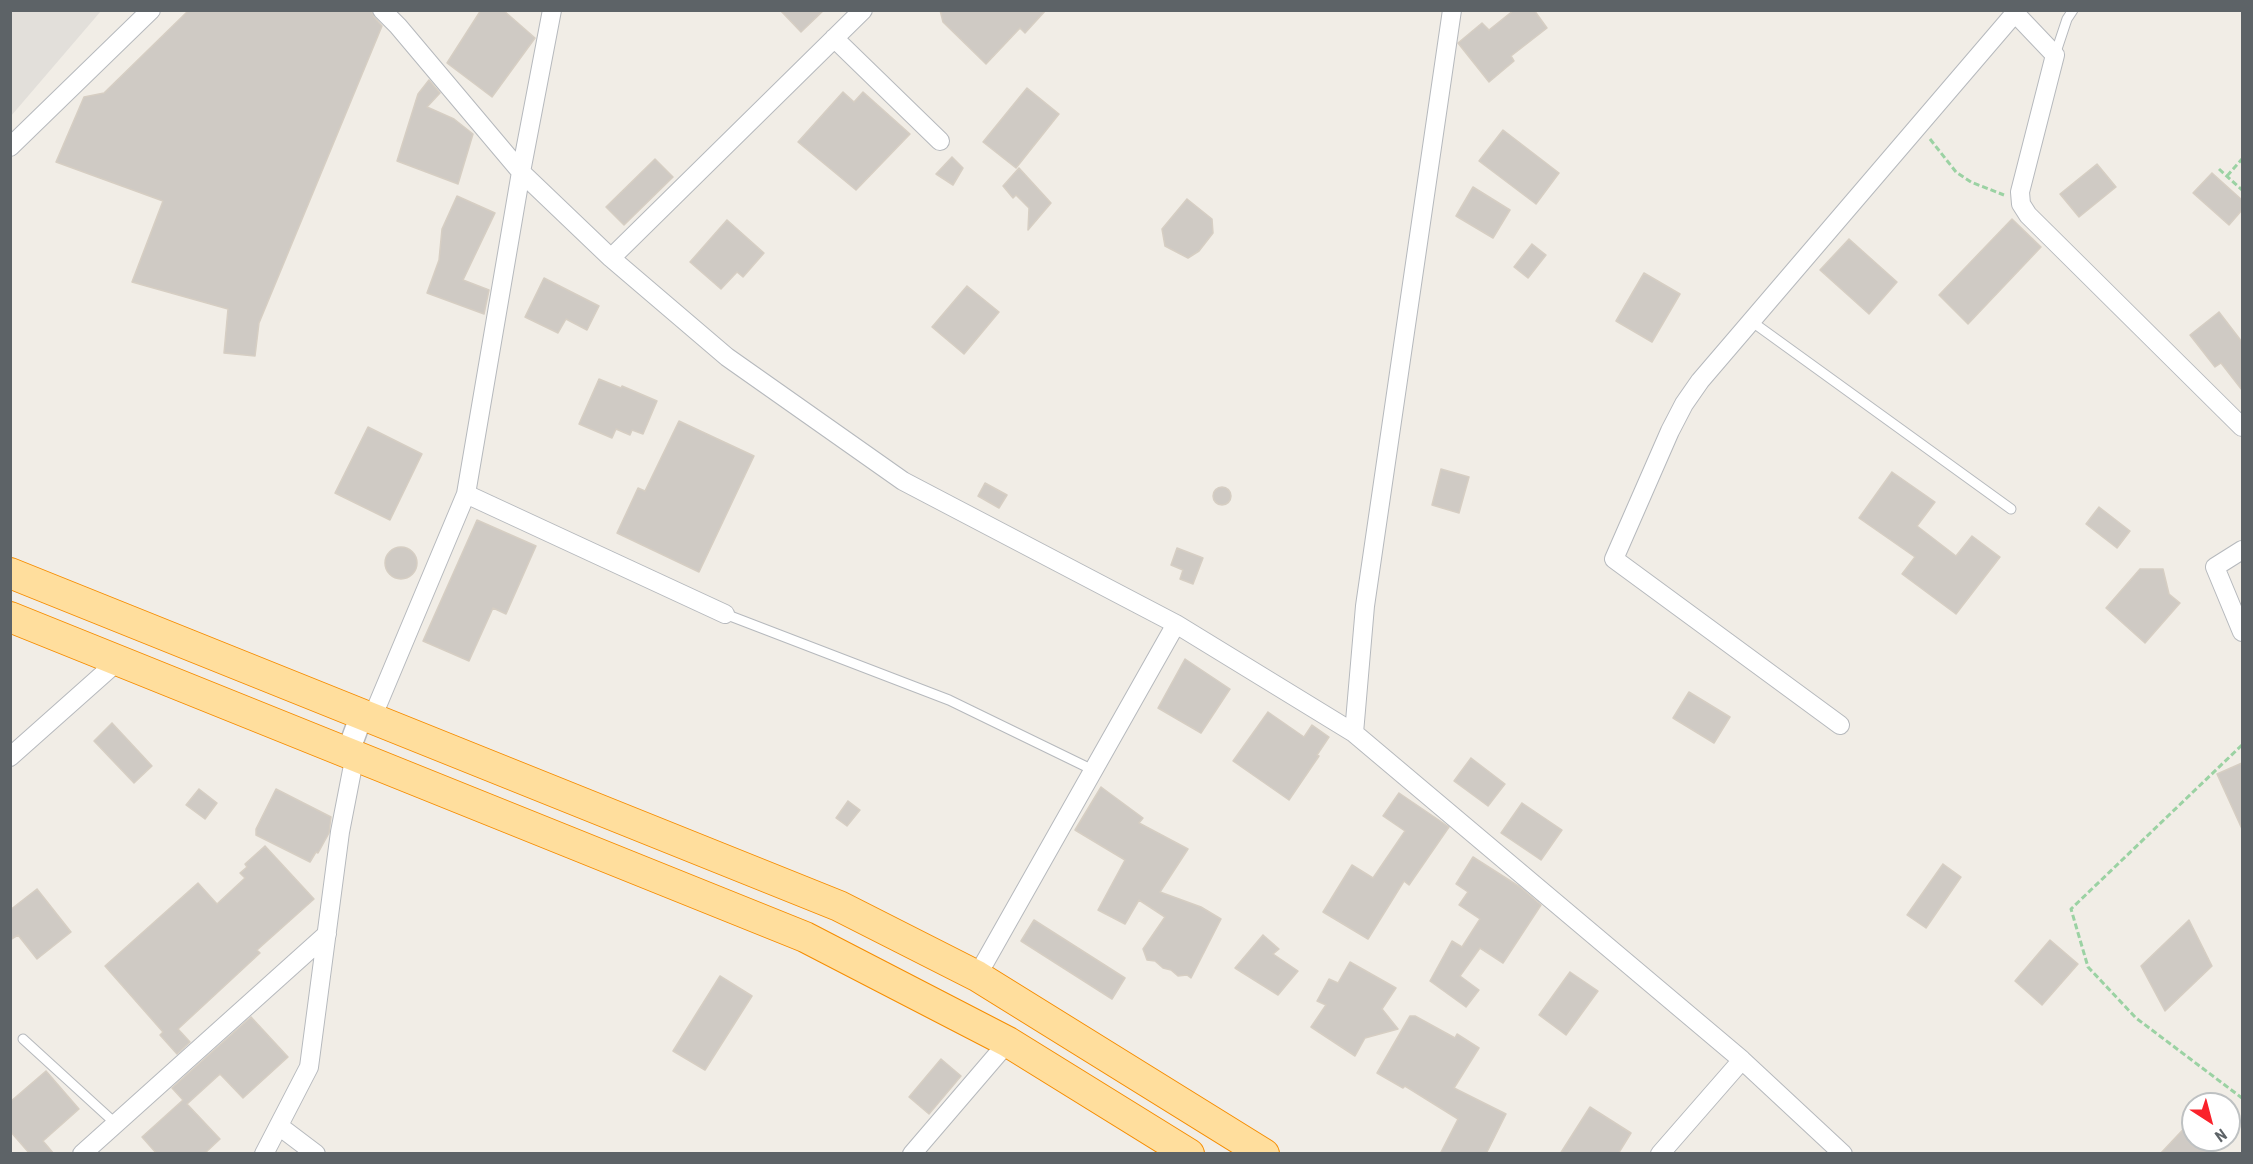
<!DOCTYPE html>
<html>
<head>
<meta charset="utf-8">
<style>
  body { margin:0 }
  #map { position:relative; width:2253px; height:1164px; overflow:hidden; background:#f1ede6; font-family:"Roboto Condensed",sans-serif }
  canvas { display:block }
  .frame { position:absolute; inset:0; border:12px solid #5d6367; pointer-events:none }
  .north { position:absolute; left:2181px; top:1092px; width:60px; height:60px; box-sizing:border-box; background:#fff; border:2px solid #bec1c2; border-radius:50%; rotate:144deg; font-size:16px; font-weight:700; line-height:24px; text-align:center; color:#5d6367 }
  .north::after { content:''; display:block; margin:auto; width:21px; height:27px; background:#fa222b; clip-path:polygon(50% 0,100% 100%,50% 72%,0 100%) }
</style>
</head>
<body>
<div id="map">
<canvas width="2253" height="1164"></canvas>
<div class="frame"></div>
<div class="north">N</div>
</div>
<script>
const context = document.querySelector('canvas').getContext('2d');
context.lineJoin = 'round';
function paint(path, color) { context.fillStyle = color; context.fill(path, 'evenodd'); }
const shape = rows => new Path2D(rows.map(r => 'M' + r).join(''));
function trace(path, color, width, dash) { context.strokeStyle = color; context.lineWidth = width; context.lineCap = dash ? 'butt' : 'round'; context.setLineDash(dash || []); context.stroke(path); }
paint(shape([
  [11,10,101,11,11,116,10,11]
]), '#e2dfda');
const building = shape([
  [189,10,371,10,374,17,382,26,259,323,255,356,224,353,228,309,132,282,163,201,56,162,84,97,104,93,189,10],
  [481,10,503,10,535,38,492,97,447,63,481,10],
  [780,10,824,10,801,32,780,10],
  [940,10,1046,10,1025,33,1020,28,986,64,943,22,940,10],
  [1514,10,1534,10,1547,28,1511,56,1514,61,1489,82,1458,43,1482,23,1489,30,1514,10],
  [429,80,440,93,427,107,454,119,473,134,458,184,397,161,418,94,429,80],
  [1027,88,1059,114,1016,168,983,142,1027,88],
  [843,92,854,102,863,92,910,134,856,190,798,142,843,92],
  [1503,130,1559,173,1536,204,1479,161,1503,130],
  [952,157,963,168,953,185,936,174,952,157],
  [655,159,673,177,624,225,606,207,655,159],
  [2097,164,2116,187,2079,217,2060,194,2097,164],
  [1019,168,1051,203,1028,230,1029,208,1016,195,1013,198,1003,186,1019,168],
  [2212,173,2242,200,2242,210,2229,225,2193,193,2212,173],
  [1473,187,1510,210,1493,238,1456,216,1473,187],
  [457,196,495,213,463,280,489,290,484,314,427,293,439,260,442,229,457,196],
  [1187,199,1212,219,1213,233,1199,251,1188,258,1165,246,1162,229,1187,199],
  [2012,219,2041,247,1968,324,1939,295,2012,219],
  [727,220,764,253,743,277,737,272,721,289,690,262,727,220],
  [1849,239,1897,282,1869,314,1820,270,1849,239],
  [1532,244,1546,255,1528,278,1514,267,1532,244],
  [1644,273,1680,294,1652,342,1616,321,1644,273],
  [544,278,599,306,587,330,566,319,558,333,525,317,544,278],
  [967,286,999,312,964,354,932,327,967,286],
  [2219,312,2242,342,2242,390,2221,363,2215,367,2190,335,2219,312],
  [599,379,621,388,622,386,657,401,643,434,632,430,630,435,616,429,612,438,579,424,599,379],
  [679,421,754,456,699,572,617,533,638,488,645,491,679,421],
  [368,427,422,454,390,520,335,493,368,427],
  [1441,469,1469,477,1459,513,1432,505,1441,469],
  [1892,472,1935,502,1917,526,1956,556,1972,536,2000,557,1956,614,1902,574,1915,557,1859,518,1892,472],
  [985,483,1007,495,999,508,978,496,985,483],
  '1213 496a9 9 0 1 1 18 0a9 9 0 1 1-18 0Z',
  [2099,507,2130,531,2117,548,2086,524,2099,507],
  [477,520,536,546,506,614,493,608,469,661,423,641,477,520],
  '385 563a16 16 0 1 1 32 0a16 16 0 1 1-32 0Z',
  [1177,548,1203,558,1193,584,1180,579,1183,570,1171,565,1177,548],
  [2140,569,2163,569,2169,594,2180,603,2145,643,2106,608,2140,569],
  [1185,659,1230,689,1201,733,1158,708,1185,659],
  [1689,692,1730,717,1714,743,1673,718,1689,692],
  [1268,712,1304,737,1312,725,1329,737,1317,755,1319,756,1289,800,1233,761,1268,712],
  [112,723,152,766,134,783,94,741,112,723],
  [1471,758,1505,784,1488,806,1454,781,1471,758],
  [2242,763,2242,829,2217,774,2242,763],
  [1101,787,1143,818,1139,823,1188,849,1160,892,1201,907,1221,919,1191,978,1187,975,1178,976,1171,970,1163,968,1155,961,1147,960,1143,949,1165,917,1139,900,1125,924,1098,910,1125,860,1075,830,1101,787],
  [199,789,217,803,205,819,186,805,199,789],
  [276,789,331,817,329,833,318,853,316,852,310,862,256,835,256,829,276,789],
  [1399,793,1449,827,1409,885,1404,881,1368,939,1323,912,1352,865,1373,878,1405,831,1383,816,1399,793],
  [848,801,860,810,847,826,836,818,848,801],
  [1522,803,1562,830,1541,860,1501,833,1522,803],
  [265,846,314,899,257,950,260,953,178,1029,190,1042,177,1054,160,1035,163,1032,105,966,198,883,217,904,245,878,240,873,247,867,245,864,265,846],
  [1473,857,1520,887,1541,905,1503,963,1480,948,1460,976,1479,990,1466,1007,1430,981,1452,941,1462,947,1480,919,1459,905,1468,892,1456,884,1473,857],
  [1943,864,1961,877,1926,928,1907,915,1943,864],
  [37,889,71,932,37,959,18,935,10,940,10,910,37,889],
  [1034,920,1125,978,1112,999,1021,941,1034,920],
  [2189,920,2212,966,2165,1011,2141,966,2189,920],
  [1263,935,1279,949,1273,954,1298,971,1278,995,1235,968,1263,935],
  [2050,940,2078,964,2042,1005,2015,981,2050,940],
  [1350,962,1396,988,1382,1009,1398,1029,1365,1038,1355,1056,1311,1027,1326,1005,1317,1001,1329,979,1338,983,1350,962],
  [1570,972,1598,991,1566,1035,1539,1015,1570,972],
  [720,976,752,996,705,1070,673,1051,720,976],
  [1410,1016,1415,1016,1455,1038,1457,1034,1479,1048,1454,1088,1506,1114,1486,1154,1440,1154,1458,1119,1405,1086,1403,1088,1377,1073,1410,1016],
  [251,1017,288,1057,243,1098,220,1074,187,1104,220,1139,204,1154,157,1154,142,1137,183,1100,172,1088,251,1017],
  [941,1059,961,1076,929,1114,909,1097,941,1059],
  [46,1071,79,1109,43,1141,54,1154,30,1154,10,1131,10,1102,46,1071],
  [1590,1107,1631,1133,1618,1154,1560,1154,1590,1107],
  [2193,1119,2193,1140,2224,1140,2211,1154,2160,1154,2193,1119]
]);
paint(building, '#cfcac4');
trace(building, '#d6cec3', 1.5);
const service = shape([
  [2055,55,2067,19,2073,10],
  [1751,321,2011,509],
  [725,614,949,700,1093,770],
  [23,1039,115,1123]
]);
const minor = shape([
  [382,10,398,26,521,172,611,258,727,357,903,481,1176,624,1354,733,1742,1060,1843,1154],
  [2015,13,2055,55,2020,192,2021,204,2028,215,2242,427],
  [834,38,940,141],
  [10,147,151,10],
  [611,258,863,10],
  [466,494,725,614],
  [2242,550,2215,567,2242,632],
  [372,718,466,494,521,172,552,10],
  [1840,725,1614,559,1670,431,1684,404,1700,381,2015,13,2013,10],
  [1354,733,1365,606,1452,10],
  [10,757,118,661],
  [977,976,1176,624],
  [279,1126,316,1154],
  [82,1154,327,934],
  [264,1154,309,1067,340,832,355,755],
  [912,1154,1008,1042],
  [1660,1154,1742,1060]
]);
const tertiary = shape([
  [348,752,362,714]
]);
const trunk = shape([
  [10,573,839,906,977,976,1264,1154],
  [10,617,805,937,1008,1042,1189,1154]
]);
trace(service, '#b6b9bd', 11);
trace(minor, '#b6b9bd', 20);
trace(tertiary, '#b6b9bd', 25);
trace(trunk, '#f68d00', 32);
trace(shape([
  [1930,139,1956,172,1971,182,2004,195],
  [2219,169,2242,190],
  [2227,176,2242,159],
  [2242,745,2071,909,2088,967,2136,1018,2242,1098]
]), '#9bd2a3', 3, [6, 3]);
trace(service, '#fff', 9);
trace(minor, '#fff', 18);
trace(tertiary, '#fff', 22);
trace(trunk, '#ffde9d', 30);
</script>
</body>
</html>
